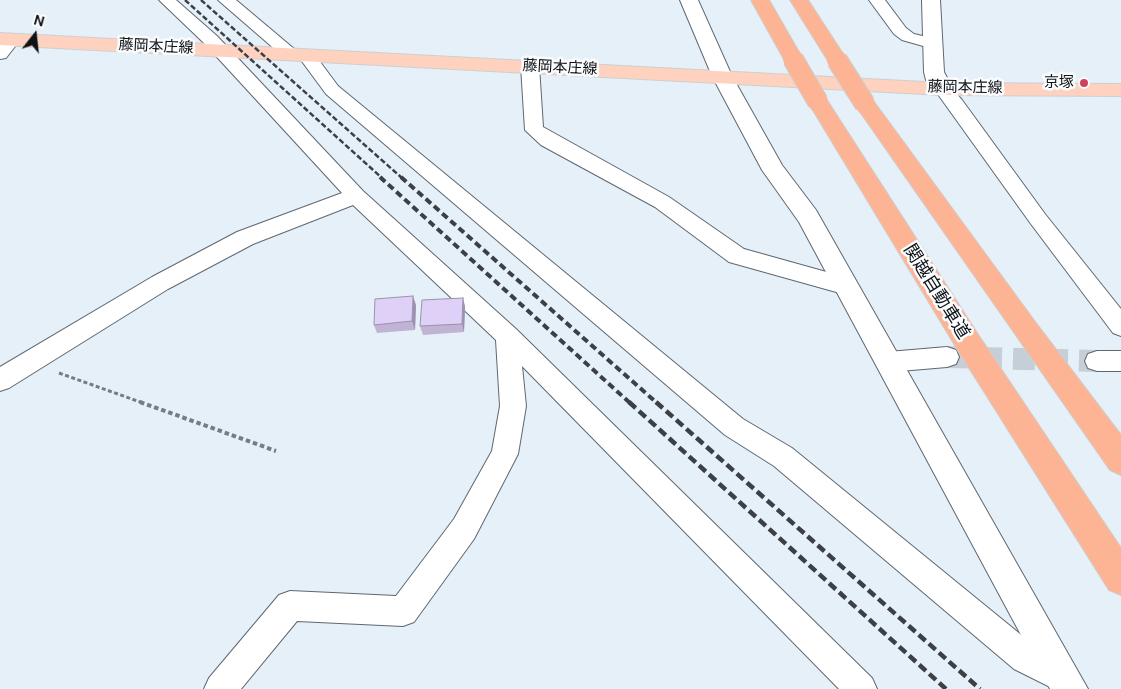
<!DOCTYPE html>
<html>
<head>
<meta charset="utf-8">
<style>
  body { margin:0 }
  #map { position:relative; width:1121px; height:689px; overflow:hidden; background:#e6f0f9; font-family:"DM Sans",sans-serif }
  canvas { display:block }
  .north { position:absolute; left:10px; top:10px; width:50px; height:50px; -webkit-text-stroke:4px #fafcfe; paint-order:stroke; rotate:16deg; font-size:14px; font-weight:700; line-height:20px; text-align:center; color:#0e1115 }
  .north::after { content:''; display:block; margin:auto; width:18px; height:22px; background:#0e1115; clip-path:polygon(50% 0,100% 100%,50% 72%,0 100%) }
</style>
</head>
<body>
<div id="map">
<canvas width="1121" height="689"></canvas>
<div class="north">N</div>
</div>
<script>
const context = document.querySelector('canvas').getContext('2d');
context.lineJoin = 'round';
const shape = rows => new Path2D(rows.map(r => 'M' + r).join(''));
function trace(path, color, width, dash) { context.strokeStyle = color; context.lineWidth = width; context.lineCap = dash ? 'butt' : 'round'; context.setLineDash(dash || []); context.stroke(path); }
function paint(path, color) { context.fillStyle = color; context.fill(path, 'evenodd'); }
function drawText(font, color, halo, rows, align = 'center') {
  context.font = font + ' "DM Sans","Noto Sans JP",sans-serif'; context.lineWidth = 5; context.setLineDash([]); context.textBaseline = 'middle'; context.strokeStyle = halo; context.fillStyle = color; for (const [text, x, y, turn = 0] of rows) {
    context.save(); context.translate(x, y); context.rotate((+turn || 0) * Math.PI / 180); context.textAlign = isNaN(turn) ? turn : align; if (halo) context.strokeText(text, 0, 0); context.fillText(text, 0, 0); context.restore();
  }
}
trace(shape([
  [947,357,1097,361]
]), '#c6cfd7', 22, [22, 11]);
const minor = shape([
  [159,0,176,0,217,36,363,191,516,329,872,678,877,689,839,689,522,366,526,406,518,454,474,539,414,622,403,626,297,621,241,689,204,689,209,678,279,595,290,591,396,596,454,519,492,451,500,406,496,340,353,205,253,244,168,289,9,388,0,391,0,367,152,277,237,232,342,193,205,44,159,0],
  [218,0,236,0,299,53,306,50,312,51,338,86,743,419,792,448,1036,647,1074,666,1079,677,1074,688,1054,689,1014,669,774,466,725,435,326,94,298,56,291,59,285,58,218,0],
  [869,0,885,0,906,28,914,34,940,40,942,44,940,48,934,49,902,40,894,34,869,0],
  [12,35,18,36,20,40,6,58,0,59,0,44,6,36,12,35],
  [530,61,536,62,539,66,543,127,669,197,744,249,855,280,858,286,855,292,847,295,729,262,655,207,541,145,525,130,521,66,524,62,530,61],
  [943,83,949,85,962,100,1045,214,1121,309,1121,336,1113,333,1031,224,937,93,934,89,937,85,943,83],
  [947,347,956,350,959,357,956,364,947,367,888,372,879,369,876,362,879,355,888,352,947,347],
  [1097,351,1121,351,1121,371,1097,371,1088,368,1085,361,1088,354,1097,351]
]);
const tertiary = shape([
  [680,0,698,0,732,76,782,165,816,210,1088,689,1050,689,799,222,762,170,712,76,680,0],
  [922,0,940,0,944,72,953,89,950,94,943,95,936,94,926,80,924,72,922,0]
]);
const primary = shape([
  [0,33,943,83,1121,84,1121,96,943,95,0,45,0,33]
]);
const motorway = shape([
  [751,0,769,0,803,59,800,63,786,63,751,0],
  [790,0,808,0,847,60,844,64,830,64,790,0],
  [818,95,825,97,979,336,1121,548,1121,595,1109,590,959,352,808,102,811,97,818,95],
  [865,97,872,99,1036,323,1121,435,1121,475,1110,470,858,109,855,104,858,99,865,97]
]);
trace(minor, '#5f676f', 2);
trace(tertiary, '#5f676f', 2);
trace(primary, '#cfcfd0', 2);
trace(motorway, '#cfcfd0', 2);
trace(shape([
  [59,373,143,403]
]), '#767c82', 3, [4, 2.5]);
trace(shape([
  [140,402,276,451]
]), '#767c82', 4, [4.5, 3]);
paint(minor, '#fff');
paint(tertiary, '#fff');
paint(primary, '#fed2bf');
paint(motorway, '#fdb494');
trace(shape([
  [185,0,382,178],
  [201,0,402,178]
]), '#3c4045', 2.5, [5.5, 2.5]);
trace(shape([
  [380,177,630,403],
  [401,177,657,403]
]), '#3c4045', 4, [7, 4]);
trace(shape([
  [629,402,946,689],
  [656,402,980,689]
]), '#3c4045', 4.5, [9, 4.5]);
const motorwayBridge = shape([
  [793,59,818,102],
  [837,60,865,104]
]);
trace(motorwayBridge, '#cfcfd0', 22, []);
trace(motorwayBridge, '#fdb494', 20);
paint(shape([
  [463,298,465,307,464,332,423,335,420,326],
  [416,305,415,330,377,333,374,325]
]), '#c0b3d4');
paint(shape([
  [413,296,416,305,415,330,412,321],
  [463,298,465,307,464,332,462,324]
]), '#9c92ad');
const building = shape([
  [413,296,412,321,374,325,375,299,413,296],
  [463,298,462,324,420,326,422,300,463,298]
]);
paint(building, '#dfd0f7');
trace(building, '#9c92ad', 1);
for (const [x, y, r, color] of [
  [1084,83,5,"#d2415b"]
]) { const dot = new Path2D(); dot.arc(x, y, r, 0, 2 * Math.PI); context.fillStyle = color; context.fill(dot); trace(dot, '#fafcfe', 2); }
drawText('15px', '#0e1115', '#fafcfe', [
  ["藤岡本庄線",156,47,3],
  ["藤岡本庄線",560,68,3],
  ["藤岡本庄線",965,88,1]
]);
drawText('15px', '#0e1115', '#fafcfe', [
  ["京塚",1074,83]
], 'right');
drawText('18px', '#0e1115', '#fafcfe', [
  ["関越自動車道",936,292,58]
]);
</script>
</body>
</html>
